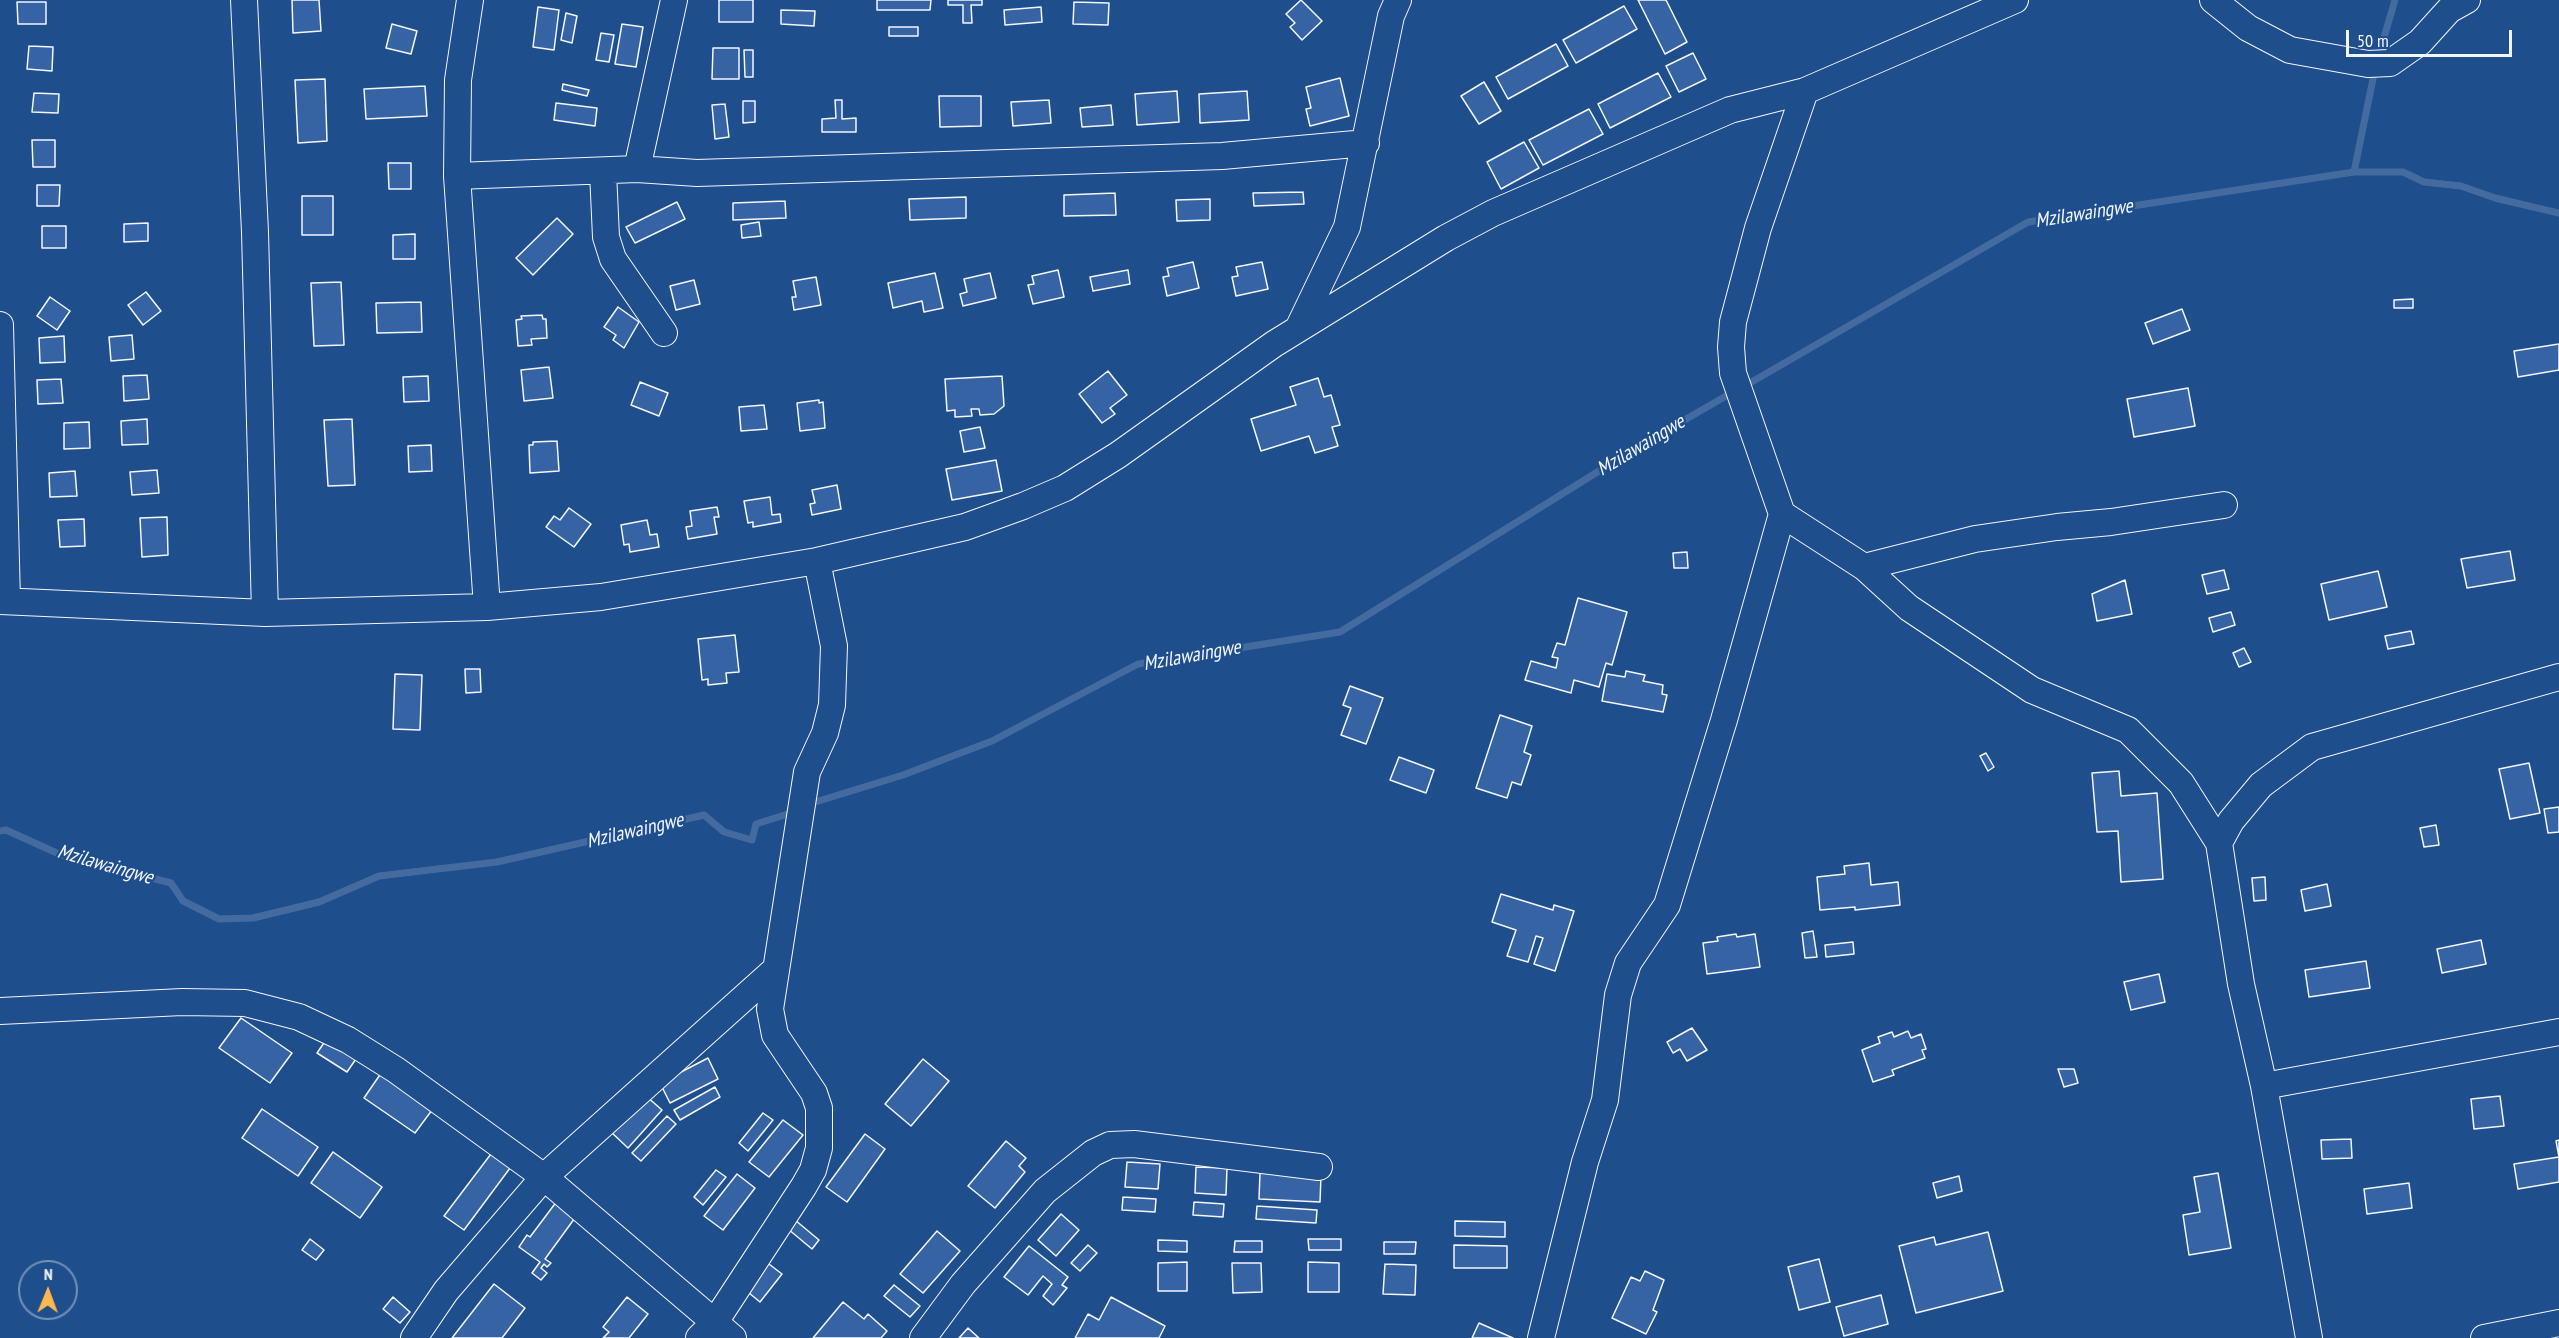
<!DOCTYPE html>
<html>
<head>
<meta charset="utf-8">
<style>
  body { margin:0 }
  #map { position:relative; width:2559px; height:1338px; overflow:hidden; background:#1f4e8c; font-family:"PT Sans Narrow",sans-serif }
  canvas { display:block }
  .north { position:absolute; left:18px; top:1260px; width:60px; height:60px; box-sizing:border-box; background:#1f4e8c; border:2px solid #7391ba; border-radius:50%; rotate:1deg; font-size:16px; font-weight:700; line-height:24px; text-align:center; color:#f2f6ff }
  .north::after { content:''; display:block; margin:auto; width:21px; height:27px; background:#ffb74d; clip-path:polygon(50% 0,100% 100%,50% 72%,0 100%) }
  .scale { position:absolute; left:2346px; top:30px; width:166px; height:27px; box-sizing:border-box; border:3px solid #f2f6ff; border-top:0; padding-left:8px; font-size:18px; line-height:21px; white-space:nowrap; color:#f2f6ff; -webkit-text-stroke:4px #1f4e8c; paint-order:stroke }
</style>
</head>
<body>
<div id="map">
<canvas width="2559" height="1338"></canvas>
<div class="north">N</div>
<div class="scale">50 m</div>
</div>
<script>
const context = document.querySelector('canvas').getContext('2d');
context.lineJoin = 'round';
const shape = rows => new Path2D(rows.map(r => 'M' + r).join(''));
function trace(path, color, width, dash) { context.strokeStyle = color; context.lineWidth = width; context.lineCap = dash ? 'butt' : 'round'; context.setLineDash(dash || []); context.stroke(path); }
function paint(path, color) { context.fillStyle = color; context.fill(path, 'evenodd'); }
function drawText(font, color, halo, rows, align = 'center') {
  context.font = font + ' "PT Sans Narrow",sans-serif'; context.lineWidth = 4.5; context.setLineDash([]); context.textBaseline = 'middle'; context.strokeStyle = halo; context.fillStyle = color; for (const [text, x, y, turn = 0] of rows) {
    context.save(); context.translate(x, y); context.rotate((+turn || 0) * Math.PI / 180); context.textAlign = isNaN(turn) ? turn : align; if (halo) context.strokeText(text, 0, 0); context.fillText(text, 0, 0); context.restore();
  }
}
trace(shape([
  [2378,58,2395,0],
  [2354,172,2375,69],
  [1743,387,2028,222,2354,172,2403,172,2424,182,2461,186,2495,198,2559,213],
  [809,804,903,775,992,741,1138,664,1340,632,1636,448,1733,392],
  [0,831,6,830,59,854,171,883,183,901,219,919,253,918,319,902,379,876,497,862,704,815,724,832,752,840,756,824,794,812]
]), '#446ba0', 7);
const building = shape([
  [292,0,319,0,321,31,293,33,292,0],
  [719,0,753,0,753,22,719,22,719,0],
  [877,0,931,0,930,10,877,10,877,0],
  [948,0,982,0,982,5,971,5,972,23,963,23,963,5,948,5,948,0],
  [1301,0,1322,21,1302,40,1290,27,1295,23,1286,14,1301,0],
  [1638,0,1666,0,1687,42,1665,54,1638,0],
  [17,2,46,2,46,24,18,24,17,2],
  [1074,2,1109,3,1108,25,1073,24,1074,2],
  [1624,6,1637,29,1576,63,1563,40,1624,6],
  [538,7,559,10,554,50,533,47,538,7],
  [1041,7,1042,22,1005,25,1004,10,1041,7],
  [781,10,815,11,814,26,781,24,781,10],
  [566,13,577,16,572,43,561,40,566,13],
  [392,24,417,31,411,54,386,48,392,24],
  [622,24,643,27,636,67,615,64,622,24],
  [889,27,918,27,918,36,889,36,889,27],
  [601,33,614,35,609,62,596,60,601,33],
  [1556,44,1568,66,1508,99,1496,77,1556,44],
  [29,46,53,47,52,71,27,69,29,46],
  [713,48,739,48,739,79,712,79,713,48],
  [744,50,753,50,753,77,745,77,744,50],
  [1693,53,1706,79,1679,92,1666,66,1693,53],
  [1658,73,1671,97,1610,128,1598,104,1658,73],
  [1340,78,1349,116,1310,126,1306,109,1311,108,1306,87,1340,78],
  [325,79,327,141,298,143,295,80,325,79],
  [1484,82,1501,111,1479,124,1461,96,1484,82],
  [563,84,589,90,587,96,562,90,563,84],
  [425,86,427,116,366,119,364,89,425,86],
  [1177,91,1179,122,1137,125,1135,94,1177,91],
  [1247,91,1249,120,1200,123,1199,94,1247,91],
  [34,93,59,94,58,113,32,112,34,93],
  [939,96,981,96,981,126,940,127,939,96],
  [835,100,842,100,842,119,856,118,856,132,822,132,822,119,836,118,835,100],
  [1049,100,1051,123,1013,126,1011,102,1049,100],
  [743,101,755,101,755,122,743,123,743,101],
  [556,103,597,108,595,126,554,120,556,103],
  [725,104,729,137,715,139,712,105,725,104],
  [1111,105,1113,125,1082,127,1080,108,1111,105],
  [1589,109,1603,134,1543,165,1529,140,1589,109],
  [32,140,55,140,55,167,33,167,32,140],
  [1524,142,1539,168,1501,189,1487,162,1524,142],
  [388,163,411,163,411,189,389,189,388,163],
  [37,185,60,185,59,206,37,206,37,185],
  [1303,192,1304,204,1254,206,1253,193,1303,192],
  [1115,193,1116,215,1064,216,1064,195,1115,193],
  [302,196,333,196,333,235,302,235,302,196],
  [966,197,966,218,910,220,909,199,966,197],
  [1210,199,1210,220,1177,221,1176,200,1210,199],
  [785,201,786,218,733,220,733,203,785,201],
  [677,202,685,219,635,243,626,227,677,202],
  [557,218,573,234,533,275,516,258,557,218],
  [759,222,761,236,742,238,741,225,759,222],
  [148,223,148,241,124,242,124,224,148,223],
  [42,226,66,226,66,248,42,248,42,226],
  [415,234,415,259,393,259,393,235,415,234],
  [1193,262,1199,288,1167,296,1163,277,1169,276,1167,268,1193,262],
  [1262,262,1268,289,1236,296,1232,277,1238,276,1236,267,1262,262],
  [1058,270,1064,297,1033,304,1028,285,1034,284,1032,276,1058,270],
  [1128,270,1130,284,1093,291,1090,277,1128,270],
  [935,273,943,308,924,312,922,301,893,308,888,283,935,273],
  [990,273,996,298,963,306,960,294,967,292,964,279,990,273],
  [816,277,821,305,794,310,792,297,796,297,793,281,816,277],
  [694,280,700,304,676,310,670,286,694,280],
  [341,282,344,345,314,346,311,283,341,282],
  [146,292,161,311,143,325,128,305,146,292],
  [50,297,70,311,57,330,37,316,50,297],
  [2413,299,2413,308,2394,308,2394,300,2413,299],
  [421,302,422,332,377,333,376,303,421,302],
  [618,307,639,322,624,348,613,340,616,335,604,327,618,307],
  [2182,309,2190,330,2153,344,2145,323,2182,309],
  [542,315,543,319,546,319,547,338,531,339,532,345,518,346,516,320,522,319,521,316,542,315],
  [132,335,134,359,111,361,109,337,132,335],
  [64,336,65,362,40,363,39,338,64,336],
  [2559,344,2559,370,2518,377,2514,351,2559,344],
  [549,367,553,398,524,401,521,370,549,367],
  [1108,371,1127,395,1110,408,1115,414,1102,423,1079,394,1108,371],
  [147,375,149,399,124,401,123,376,147,375],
  [428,376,429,401,404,402,403,377,428,376],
  [1002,376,1004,406,994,414,980,415,979,409,971,409,972,416,955,417,955,410,947,411,945,379,1002,376],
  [1318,378,1324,397,1331,395,1340,425,1332,427,1338,446,1315,453,1309,436,1261,451,1251,419,1296,405,1290,387,1318,378],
  [61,379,63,403,38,404,37,380,61,379],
  [640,382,668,393,659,416,631,405,640,382],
  [2188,388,2195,426,2134,437,2127,399,2188,388],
  [819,400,819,403,823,402,825,428,800,431,797,403,819,400],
  [764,405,767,429,741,431,739,407,764,405],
  [147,419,148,444,122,445,121,421,147,419],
  [352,419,355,485,328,486,324,420,352,419],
  [89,422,90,448,64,449,64,423,89,422],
  [980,427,985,448,964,452,960,431,980,427],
  [557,441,559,471,530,473,529,445,533,445,533,442,557,441],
  [431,445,432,471,409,472,408,446,431,445],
  [996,460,1002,491,952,500,946,469,996,460],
  [157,470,159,493,132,495,130,472,157,470],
  [75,471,77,496,50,497,49,473,75,471],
  [837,485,841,509,812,515,810,504,815,503,812,490,837,485],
  [770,497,772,515,780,514,781,522,753,527,753,522,748,523,744,501,770,497],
  [717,507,719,517,714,517,717,534,688,539,686,527,692,526,690,511,717,507],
  [569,508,591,524,574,547,546,527,554,516,560,520,569,508],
  [167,517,168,555,142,557,140,518,167,517],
  [84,519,85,546,60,547,58,520,84,519],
  [647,520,650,535,657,534,659,547,630,552,629,544,624,545,621,525,647,520],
  [2510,551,2515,580,2467,588,2461,559,2510,551],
  [1687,552,1688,568,1674,568,1673,553,1687,552],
  [2224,570,2229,589,2207,594,2202,575,2224,570],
  [2378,571,2387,607,2329,620,2321,584,2378,571],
  [2125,580,2132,614,2097,621,2092,594,2125,580],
  [1578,598,1627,612,1612,665,1606,663,1599,687,1574,680,1571,693,1525,680,1531,661,1556,668,1558,658,1552,657,1557,643,1565,645,1578,598],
  [2231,612,2235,625,2213,632,2209,618,2231,612],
  [2411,631,2414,644,2388,649,2385,636,2411,631],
  [735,635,739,672,726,673,727,683,708,685,708,679,702,680,698,639,735,635],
  [2244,648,2251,662,2239,667,2233,653,2244,648],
  [465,669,480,669,481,692,466,693,465,669],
  [1626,671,1645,675,1643,681,1663,685,1662,694,1667,695,1663,712,1602,701,1607,674,1625,677,1626,671],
  [395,674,422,675,420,730,393,729,395,674],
  [1350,686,1383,698,1366,744,1341,735,1351,708,1343,705,1350,686],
  [1500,715,1532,726,1524,752,1531,755,1521,785,1512,782,1507,798,1476,788,1500,715],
  [1986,753,1994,767,1988,771,1980,756,1986,753],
  [1399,757,1434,770,1426,793,1390,780,1399,757],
  [2529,763,2540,813,2510,819,2499,769,2529,763],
  [2119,771,2121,796,2157,793,2163,879,2121,882,2118,831,2097,832,2092,773,2119,771],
  [2559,807,2559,832,2548,833,2544,809,2559,807],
  [2436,825,2439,845,2424,847,2420,828,2436,825],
  [1869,863,1871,885,1898,882,1900,905,1855,910,1855,907,1820,910,1817,877,1845,874,1844,866,1869,863],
  [2265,877,2266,900,2254,901,2252,878,2265,877],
  [2327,884,2331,906,2305,911,2301,890,2327,884],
  [1501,894,1553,910,1554,905,1574,911,1555,971,1534,964,1543,938,1536,936,1528,962,1507,956,1516,930,1492,922,1501,894],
  [1813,931,1817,957,1805,958,1802,933,1813,931],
  [1736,934,1737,937,1755,934,1760,967,1707,974,1703,943,1718,941,1717,937,1736,934],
  [2481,940,2486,964,2442,973,2437,949,2481,940],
  [1853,942,1854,954,1826,957,1825,945,1853,942],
  [2366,961,2370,988,2309,997,2305,970,2366,961],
  [2159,974,2165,1002,2131,1010,2124,982,2159,974],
  [241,1018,292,1053,270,1083,219,1048,241,1018],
  [1692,1028,1707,1050,1687,1061,1680,1049,1673,1053,1667,1042,1692,1028],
  [1908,1031,1911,1038,1921,1034,1926,1049,1922,1050,1925,1058,1892,1070,1894,1075,1873,1082,1862,1050,1880,1043,1878,1037,1892,1032,1894,1037,1908,1031],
  [328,1037,358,1056,347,1072,317,1053,328,1037],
  [708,1058,718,1079,670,1103,660,1083,708,1058],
  [923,1059,949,1081,911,1126,885,1104,923,1059],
  [386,1066,438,1102,415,1133,364,1098,386,1066],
  [2058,1069,2074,1069,2078,1083,2064,1087,2058,1069],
  [715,1087,720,1097,680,1120,674,1110,715,1087],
  [645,1095,662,1110,628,1148,611,1132,645,1095],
  [2500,1096,2504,1126,2474,1129,2471,1099,2500,1096],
  [262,1109,318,1147,298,1176,242,1138,262,1109],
  [763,1113,773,1120,748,1151,739,1143,763,1113],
  [667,1116,676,1124,641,1161,632,1153,667,1116],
  [783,1120,803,1135,769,1177,749,1162,783,1120],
  [865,1134,885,1149,847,1202,826,1187,865,1134],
  [2351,1139,2352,1158,2322,1159,2321,1140,2351,1139],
  [2559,1140,2559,1182,2518,1189,2514,1164,2559,1157,2556,1141,2559,1140],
  [1006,1141,1026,1158,1019,1166,1025,1172,995,1208,968,1186,1006,1141],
  [497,1146,516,1160,464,1230,444,1216,497,1146],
  [333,1152,382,1187,360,1218,311,1183,333,1152],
  [1127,1162,1160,1164,1158,1189,1125,1187,1127,1162],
  [1196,1167,1227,1168,1226,1195,1195,1193,1196,1167],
  [716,1170,726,1177,703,1205,694,1197,716,1170],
  [1260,1173,1321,1176,1320,1202,1259,1199,1260,1173],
  [2218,1173,2231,1248,2189,1255,2183,1215,2200,1212,2194,1177,2218,1173],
  [737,1174,755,1188,723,1230,704,1216,737,1174],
  [1959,1176,1962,1191,1937,1198,1933,1183,1959,1176],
  [2409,1183,2412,1208,2367,1214,2364,1189,2409,1183],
  [560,1197,580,1211,545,1259,551,1263,547,1267,544,1264,541,1268,547,1273,541,1280,532,1273,540,1262,519,1247,527,1235,530,1237,560,1197],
  [1123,1197,1156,1199,1155,1212,1122,1210,1123,1197],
  [1194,1202,1224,1204,1223,1217,1193,1215,1194,1202],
  [1257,1206,1317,1210,1316,1223,1256,1219,1257,1206],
  [1061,1214,1079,1230,1056,1256,1038,1240,1061,1214],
  [795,1220,819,1240,812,1249,788,1229,795,1220],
  [1455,1221,1505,1222,1505,1237,1455,1236,1455,1221],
  [937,1231,960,1251,923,1293,900,1274,937,1231],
  [1988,1232,2003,1291,1916,1313,1899,1246,1934,1237,1936,1245,1988,1232],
  [310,1239,324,1250,316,1260,302,1250,310,1239],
  [1308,1239,1341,1239,1341,1250,1309,1250,1308,1239],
  [1158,1240,1187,1241,1187,1252,1158,1251,1158,1240],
  [1235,1241,1262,1241,1262,1252,1234,1252,1235,1241],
  [1384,1242,1416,1242,1415,1254,1384,1254,1384,1242],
  [1088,1245,1097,1253,1080,1271,1071,1263,1088,1245],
  [1454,1245,1507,1246,1507,1268,1454,1268,1454,1245],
  [1029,1246,1068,1277,1062,1285,1067,1288,1053,1305,1043,1296,1052,1284,1043,1276,1028,1295,1004,1277,1029,1246],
  [1819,1259,1830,1302,1799,1310,1788,1267,1819,1259],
  [765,1261,782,1274,760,1302,743,1288,765,1261],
  [1187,1262,1187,1291,1158,1291,1158,1263,1187,1262],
  [1308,1262,1339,1263,1339,1292,1308,1292,1308,1262],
  [1232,1263,1261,1263,1262,1292,1233,1293,1232,1263],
  [1385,1264,1416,1265,1415,1295,1383,1294,1385,1264],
  [1645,1271,1664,1280,1653,1310,1657,1312,1646,1334,1612,1318,1631,1277,1640,1281,1645,1271],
  [494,1284,525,1308,502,1338,452,1338,494,1284],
  [894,1285,920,1306,910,1317,884,1296,894,1285],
  [1881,1295,1888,1324,1844,1336,1836,1307,1881,1295],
  [393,1297,410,1312,400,1323,383,1309,393,1297],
  [627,1297,648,1314,629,1338,603,1338,609,1332,603,1327,627,1297],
  [1111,1297,1165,1326,1159,1338,1075,1338,1088,1314,1099,1320,1111,1297],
  [843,1302,864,1319,868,1314,887,1331,881,1338,813,1338,843,1302],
  [1479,1323,1513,1338,1472,1338,1479,1323],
  [968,1328,979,1338,959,1338,968,1328]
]);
paint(building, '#3563a3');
trace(building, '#f2f6ff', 1.5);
const minor = shape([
  [244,0,255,232,265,613],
  [2213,0,2248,28,2290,50,2368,64,2390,63,2420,42,2449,10,2467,0],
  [637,169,697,173,1222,156,1366,143],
  [603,172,606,237,613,259,664,333],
  [457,176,458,80,470,0],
  [0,325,7,601],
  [1298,329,1347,227,1391,16,1398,0],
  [1782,514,1864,567,1909,608,2032,690,2128,730,2181,783,2219,843],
  [1864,567,1975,539,2057,527,2111,522,2224,505],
  [0,601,265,613,487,607,457,176,637,169,674,0],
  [487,607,601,597,817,561,965,527,1023,506,1065,488,1118,455,1274,344,1446,238,1493,213,1730,110,1805,91,2015,0],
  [0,1011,182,1002,245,1003,299,1017,348,1040,396,1070,544,1177,733,1338],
  [2264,1086,2559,1032],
  [414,1338,446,1291,544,1177,776,969],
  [699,1338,715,1322,804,1186,813,1170,819,1148,819,1108,814,1093,775,1035,770,1009,807,772,825,733,832,705,834,646,817,561],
  [923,1338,963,1284,1045,1191,1093,1153,1110,1145,1134,1144,1319,1167],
  [1541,1338,1585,1162,1605,1100,1618,995,1628,963,1667,905,1724,720,1782,514,1733,373,1731,347,1733,322,1758,228,1805,91],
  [2309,1338,2264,1086,2241,984,2219,843,2231,821,2261,785,2312,747,2559,677],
  [2484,1338,2559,1323]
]);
trace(minor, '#f2f6ff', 28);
trace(minor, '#1f4e8c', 26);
drawText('italic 20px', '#f2f6ff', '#1f4e8c', [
  ["Mzilawaingwe",2084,214,-9],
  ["Mzilawaingwe",1641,446,-31],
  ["Mzilawaingwe",1192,656,-10],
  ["Mzilawaingwe",635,831,-13],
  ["Mzilawaingwe",105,865,16]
]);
</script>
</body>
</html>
